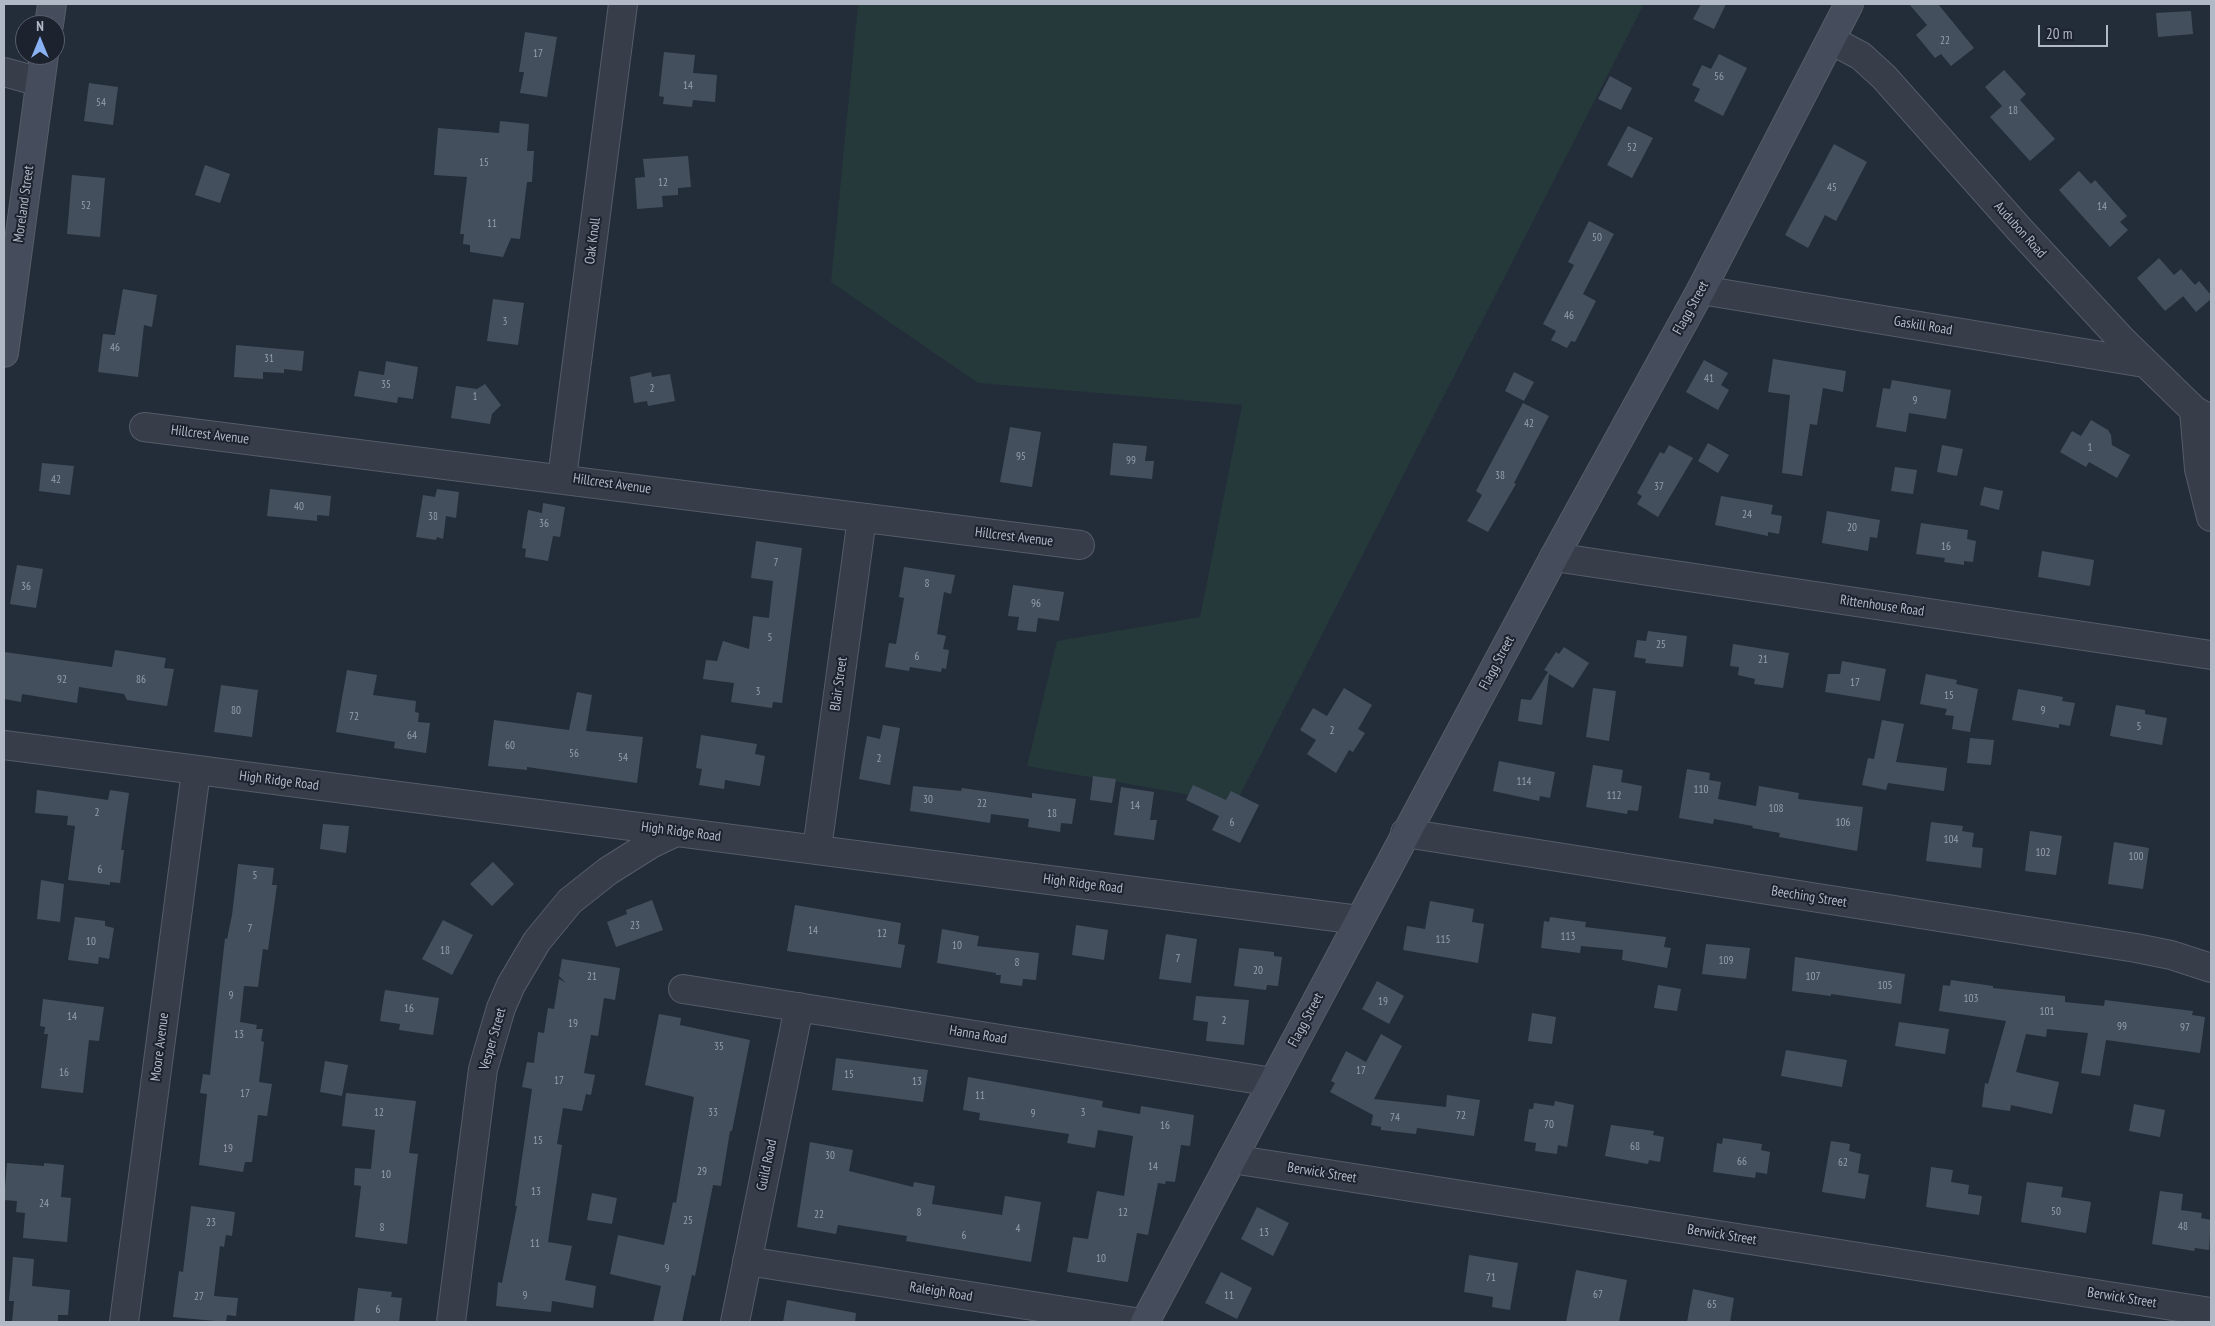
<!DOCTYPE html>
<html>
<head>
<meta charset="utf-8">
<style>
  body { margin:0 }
  #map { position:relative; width:2215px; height:1326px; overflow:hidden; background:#232c39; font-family:"PT Sans Narrow",sans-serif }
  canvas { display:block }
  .frame { position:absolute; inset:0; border:5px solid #b2b9c6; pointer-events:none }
  .north { position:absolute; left:15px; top:15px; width:50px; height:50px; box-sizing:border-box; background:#1c232e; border:1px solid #585f6b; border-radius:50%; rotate:0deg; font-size:14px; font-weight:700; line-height:20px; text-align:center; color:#b2b9c6 }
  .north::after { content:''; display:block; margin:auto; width:18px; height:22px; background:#8ab1f2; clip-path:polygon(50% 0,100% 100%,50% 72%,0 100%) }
  .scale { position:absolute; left:2038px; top:25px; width:70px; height:22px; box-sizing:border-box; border:2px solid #b2b9c6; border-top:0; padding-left:6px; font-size:15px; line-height:18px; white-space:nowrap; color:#b2b9c6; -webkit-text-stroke:4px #1c232e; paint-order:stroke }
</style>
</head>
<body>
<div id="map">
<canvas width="2215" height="1326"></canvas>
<div class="frame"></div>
<div class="north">N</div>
<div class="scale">20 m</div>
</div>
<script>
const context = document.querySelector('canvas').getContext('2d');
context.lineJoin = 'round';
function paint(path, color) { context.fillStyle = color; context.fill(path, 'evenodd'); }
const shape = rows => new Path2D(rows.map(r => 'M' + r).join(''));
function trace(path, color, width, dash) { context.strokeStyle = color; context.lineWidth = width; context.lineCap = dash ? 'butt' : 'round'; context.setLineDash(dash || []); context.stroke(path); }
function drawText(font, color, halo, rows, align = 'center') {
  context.font = font + ' "PT Sans Narrow",sans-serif'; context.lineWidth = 4; context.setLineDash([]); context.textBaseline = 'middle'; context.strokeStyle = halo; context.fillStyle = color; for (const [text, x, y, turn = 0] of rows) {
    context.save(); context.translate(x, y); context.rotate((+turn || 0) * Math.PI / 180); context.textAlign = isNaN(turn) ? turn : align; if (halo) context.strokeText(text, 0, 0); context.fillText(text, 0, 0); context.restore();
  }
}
paint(shape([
  [858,4,1644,4,1236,803,1027,766,1057,641,1200,617,1242,405,978,383,831,282]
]), '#25383a');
paint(shape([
  [1701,4,1726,4,1714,29,1693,19],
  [1909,4,1938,4,1974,48,1951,66,1941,54,1935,58,1916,35,1927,25],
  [2191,11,2193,34,2158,37,2156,13],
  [525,32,557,37,547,97,520,93,524,72,519,72],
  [664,52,695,55,693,73,717,75,715,102,693,100,692,107,663,104,664,97,659,96],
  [1719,54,1747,68,1723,116,1694,101,1700,89,1692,85,1702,65,1711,69],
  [2004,70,2026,94,2020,100,2055,139,2030,161,1990,117,2002,106,1985,87],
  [1610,76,1632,88,1621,110,1598,99],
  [89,83,118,87,113,125,84,121],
  [500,121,529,124,527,151,534,151,532,182,527,182,520,239,511,238,503,257,470,252,470,245,463,244,464,234,460,234,467,177,434,175,438,128,499,133],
  [1628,126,1653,138,1632,178,1607,165],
  [1834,144,1867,162,1836,221,1825,215,1808,248,1785,235],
  [688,156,691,187,678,188,678,195,662,196,663,207,637,209,635,178,645,177,643,159],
  [205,165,230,174,220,203,195,195],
  [2079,171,2091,184,2095,180,2127,216,2120,222,2128,230,2110,247,2059,190],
  [72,175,105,178,100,237,67,234],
  [1589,221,1614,234,1583,294,1596,301,1575,342,1571,341,1567,348,1551,340,1556,331,1543,324,1574,265,1568,262],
  [2159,258,2174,275,2181,269,2195,285,2199,281,2211,295,2211,299,2196,312,2183,296,2186,294,2165,311,2137,278],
  [123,289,157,295,152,327,144,325,138,377,98,372,103,334,115,335],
  [493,299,524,303,518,345,487,341],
  [236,345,304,351,302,371,284,369,284,373,263,372,263,379,234,377],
  [1773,359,1846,371,1843,392,1823,388,1817,425,1810,424,1802,476,1782,473,1790,395,1768,392],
  [1704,360,1728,373,1721,385,1729,390,1718,410,1686,392],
  [386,361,418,367,413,399,398,397,397,403,354,396,359,371,384,375],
  [651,372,652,377,670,374,675,401,648,406,647,401,634,403,630,377],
  [1514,372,1534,382,1524,401,1505,391],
  [1892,380,1951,390,1946,419,1909,413,1906,432,1876,427,1883,388,1890,389],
  [485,384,501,405,492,414,490,424,451,418,456,386,477,389],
  [1523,403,1549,416,1514,483,1516,484,1488,532,1467,521,1482,495,1476,491],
  [2091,420,2108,430,2111,435,2112,445,2130,455,2117,478,2089,462,2086,467,2060,452,2072,431,2081,436],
  [1010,427,1041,432,1032,487,1000,482],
  [1113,443,1147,446,1145,461,1154,461,1152,479,1110,475],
  [1708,443,1729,455,1718,473,1698,461],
  [1669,445,1693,458,1658,517,1637,504,1642,496,1637,493,1660,452,1664,454],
  [1942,445,1963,449,1957,476,1937,472],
  [42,463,74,466,70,495,39,491],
  [1895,467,1917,470,1913,494,1891,491],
  [1984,487,2003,491,1999,510,1980,505],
  [270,489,331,496,329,516,317,515,317,521,267,516],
  [437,489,459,492,456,518,446,516,443,539,437,537,436,540,416,537,423,495,435,497],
  [1721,496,1773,505,1771,514,1782,516,1779,534,1768,532,1768,536,1715,525],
  [543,503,565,507,560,537,553,536,548,561,525,557,526,549,522,548,528,510,542,513],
  [1827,511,1880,520,1877,538,1870,537,1868,551,1822,543],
  [1921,523,1968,530,1967,539,1976,541,1973,562,1964,561,1964,565,1944,562,1945,558,1916,554],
  [756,541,802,548,782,703,773,702,772,708,731,702,734,683,703,679,706,660,717,661,723,641,749,649,753,616,769,618,773,581,751,578],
  [2042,551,2094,560,2090,586,2038,577],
  [17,565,43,569,36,608,10,604],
  [904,567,955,575,951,594,944,592,937,634,946,636,943,649,949,650,946,669,942,668,941,672,910,667,909,671,885,667,889,643,896,644,904,598,899,597],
  [1013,585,1064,592,1059,621,1038,618,1036,632,1017,630,1019,617,1008,616],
  [1648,631,1687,636,1683,667,1645,663,1646,659,1634,657,1637,640,1646,641],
  [1733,644,1789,653,1783,688,1754,684,1755,679,1738,675,1739,667,1730,666],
  [1564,647,1589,663,1573,688,1549,674,1542,725,1518,721,1521,699,1531,700,1548,672,1544,670,1556,652,1559,654],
  [115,650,166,658,164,668,174,669,167,706,127,700,124,694,79,687,77,703,22,694,21,702,4,699,4,652,112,667],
  [1842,661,1886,669,1880,701,1825,692,1828,674,1840,674],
  [347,670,377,675,373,695,416,701,415,712,419,713,418,722,430,723,426,753,394,748,395,742,336,732],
  [1926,674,1957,680,1956,684,1978,689,1970,732,1952,729,1954,716,1945,715,1947,709,1920,704],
  [221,685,258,690,252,737,214,732],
  [1344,688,1372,705,1358,729,1365,733,1353,752,1349,750,1336,773,1307,754,1316,740,1300,730,1313,708,1327,716],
  [1593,688,1616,691,1609,741,1586,737],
  [2018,689,2063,697,2062,701,2075,703,2070,726,2059,724,2059,728,2012,720],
  [577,692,592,695,586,731,643,737,637,783,527,767,527,770,488,766,494,720,569,730],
  [2116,705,2145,710,2145,714,2167,718,2162,745,2110,736],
  [1882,720,1904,724,1896,762,1947,768,1944,791,1888,783,1886,790,1862,785,1868,758,1874,759],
  [883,725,900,728,890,785,859,779,867,736,880,739],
  [701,735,757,744,755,754,765,756,760,786,725,780,724,789,699,785,702,769,696,768],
  [1970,738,1994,740,1991,765,1967,763],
  [1499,761,1555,772,1550,798,1540,796,1539,801,1493,791],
  [1593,765,1623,770,1621,782,1642,786,1638,811,1628,810,1627,814,1586,807],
  [1687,769,1710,773,1709,780,1721,782,1718,799,1756,806,1759,786,1799,793,1798,799,1863,807,1857,851,1779,837,1780,833,1752,828,1753,826,1714,819,1713,824,1679,818],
  [1093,776,1116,779,1112,803,1090,800],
  [1193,785,1226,800,1231,791,1259,805,1240,843,1212,830,1219,816,1186,800],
  [913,786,961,791,962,788,1032,798,1032,793,1076,799,1072,824,1061,823,1060,832,1028,827,1029,819,991,814,990,823,910,811],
  [1121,787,1154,792,1150,820,1157,820,1154,840,1114,835],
  [37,790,108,800,110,790,129,793,121,850,124,850,120,883,110,882,110,885,68,880,75,826,67,825,68,816,35,813],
  [1931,822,1963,826,1962,831,1974,833,1972,847,1983,848,1981,868,1926,861],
  [323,824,349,826,346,853,320,849],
  [2030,831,2062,836,2056,875,2025,871],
  [2114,842,2149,848,2143,889,2108,884],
  [493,862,514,884,492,906,470,884],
  [238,864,274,868,272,885,277,885,268,950,263,949,258,987,244,986,240,1022,257,1025,256,1029,263,1029,261,1041,264,1042,259,1082,272,1084,267,1116,258,1115,252,1162,245,1162,243,1172,199,1165,207,1094,200,1093,203,1074,210,1075,225,938,227,939,232,915],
  [41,880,64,884,60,922,37,919],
  [652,900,663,930,616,947,607,922,627,914,626,910],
  [1430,901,1474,909,1472,922,1484,924,1478,963,1403,950,1407,926,1425,929],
  [795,905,901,923,898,944,905,945,901,968,787,951],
  [75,917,105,921,105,926,114,928,109,959,99,957,98,964,68,960],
  [1550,917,1586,922,1585,927,1666,937,1664,947,1671,948,1667,968,1622,960,1623,950,1581,946,1580,953,1541,948,1544,921,1549,922],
  [443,920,473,935,452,975,422,959],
  [1076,925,1108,930,1104,960,1072,955],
  [942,929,979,936,977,946,1039,953,1036,980,1023,979,1022,986,1000,983,1001,975,996,975,996,973,937,963],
  [1166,934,1197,939,1191,983,1159,979],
  [1706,944,1750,948,1746,979,1702,974],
  [1239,948,1274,952,1274,956,1282,957,1278,986,1267,985,1266,990,1234,986],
  [1795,957,1905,974,1901,1004,1831,994,1831,996,1792,991],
  [562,959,620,968,615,1000,604,998,598,1036,591,1035,584,1073,595,1075,591,1095,586,1094,582,1111,563,1108,557,1144,562,1145,548,1242,572,1246,565,1280,596,1286,593,1308,552,1301,551,1312,496,1306,498,1282,502,1283,517,1206,515,1206,532,1089,522,1087,527,1062,534,1063,538,1032,544,1033,548,1008,554,1009,559,979,566,983,559,976],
  [1951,980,1993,986,1993,988,2065,996,2065,1002,2104,1006,2105,1000,2193,1011,2192,1015,2205,1017,2200,1053,2106,1040,2100,1076,2081,1073,2088,1033,2047,1029,2046,1037,2026,1034,2016,1072,2059,1082,2052,1114,2011,1105,2010,1111,1982,1107,1985,1083,1988,1084,2006,1021,1939,1011,1943,985,1950,986],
  [1377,981,1404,996,1389,1024,1362,1009],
  [1658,985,1681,989,1677,1011,1654,1008],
  [385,990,439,998,433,1035,399,1030,400,1024,380,1021],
  [1196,996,1249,1000,1244,1045,1206,1041,1208,1022,1193,1020],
  [43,999,104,1007,99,1041,89,1040,83,1093,41,1088,48,1034,44,1034,45,1027,40,1026],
  [1532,1013,1556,1017,1552,1044,1528,1041],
  [659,1014,681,1018,680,1025,750,1040,732,1131,730,1131,721,1186,713,1185,695,1276,692,1275,682,1322,653,1322,661,1286,610,1274,618,1235,664,1245,673,1202,676,1203,694,1097,645,1085],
  [1899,1022,1949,1029,1945,1054,1895,1046],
  [1381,1034,1402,1046,1374,1099,1446,1107,1447,1095,1480,1100,1474,1136,1417,1128,1416,1134,1381,1130,1381,1127,1371,1125,1373,1115,1330,1092,1335,1083,1331,1081,1346,1051,1366,1062],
  [1786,1050,1847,1060,1842,1087,1781,1076],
  [836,1058,928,1070,923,1102,832,1090],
  [325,1061,348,1065,342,1096,320,1092],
  [968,1077,1103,1101,1102,1107,1140,1114,1141,1106,1194,1115,1190,1146,1181,1145,1175,1182,1166,1181,1165,1184,1158,1183,1148,1235,1137,1233,1128,1282,1067,1272,1073,1237,1088,1239,1097,1191,1124,1196,1133,1136,1098,1130,1095,1148,1067,1143,1069,1134,979,1120,980,1113,963,1110],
  [346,1093,416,1101,409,1153,418,1154,407,1244,355,1237,361,1186,354,1185,355,1168,371,1169,375,1130,342,1126],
  [1555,1101,1574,1105,1567,1147,1558,1145,1557,1154,1535,1151,1536,1143,1524,1141,1529,1109,1533,1109,1534,1103,1554,1106],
  [2134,1104,2165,1110,2160,1137,2129,1131],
  [1611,1125,1654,1131,1653,1135,1664,1137,1660,1162,1649,1160,1648,1164,1605,1156],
  [1723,1138,1762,1144,1761,1150,1770,1152,1767,1174,1756,1172,1755,1178,1713,1172,1717,1143,1722,1144],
  [1831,1141,1850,1144,1849,1151,1861,1154,1858,1173,1869,1175,1865,1199,1822,1192],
  [810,1142,853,1150,849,1171,913,1187,914,1182,935,1186,932,1204,1002,1215,1005,1196,1041,1202,1031,1262,906,1241,907,1236,838,1225,836,1234,797,1227],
  [7,1163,44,1166,44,1163,64,1165,61,1197,71,1198,67,1242,23,1238,25,1213,16,1212,17,1201,4,1200],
  [1931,1167,1953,1170,1951,1182,1969,1185,1968,1194,1982,1196,1979,1215,1926,1207],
  [2027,1182,2063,1187,2061,1197,2091,1202,2086,1233,2021,1222],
  [2160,1191,2183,1194,2181,1210,2202,1213,2201,1218,2211,1220,2209,1250,2195,1248,2194,1251,2152,1244],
  [592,1193,617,1198,612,1224,587,1220],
  [191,1206,235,1212,232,1236,226,1235,224,1247,220,1246,214,1296,238,1298,236,1316,227,1315,226,1322,173,1317,179,1271,183,1272],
  [1257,1207,1289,1223,1273,1256,1241,1239],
  [1469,1255,1518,1263,1510,1310,1492,1307,1493,1297,1464,1292],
  [13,1257,34,1259,32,1286,70,1290,68,1315,58,1315,58,1322,12,1322,14,1301,9,1301],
  [1576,1270,1627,1280,1619,1322,1566,1322],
  [1221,1272,1252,1288,1237,1319,1205,1303],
  [358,1288,392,1292,391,1297,402,1298,399,1322,354,1322],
  [1693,1289,1734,1298,1730,1322,1687,1322],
  [787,1300,856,1313,855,1322,783,1322]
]), '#444f5e');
const street = shape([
  [1831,40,1861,56,1884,77,2020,230,2122,340,2194,410,2211,420],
  [4,72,40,82],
  [1701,290,2144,363],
  [2194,410,2199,469,2211,517],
  [144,427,1080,545],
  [562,478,623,4],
  [1554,557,2211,655],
  [4,745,1359,920],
  [1405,833,2136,948,2171,955,2211,968],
  [817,849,862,518],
  [683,989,1273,1082],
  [1232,1159,2211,1312],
  [747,1261,1135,1322],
  [124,1322,196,771],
  [451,1322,483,1069,501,1008,511,985,537,941,570,901,608,871,651,844,676,832],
  [735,1322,799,1007]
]);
const secondary = shape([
  [49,25,52,4],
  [4,353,44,55],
  [1145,1322,1554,557,1701,290,1849,4]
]);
trace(street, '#555c67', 30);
trace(secondary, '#555c67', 30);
trace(street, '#373e4a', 28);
trace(secondary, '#454d5c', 28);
drawText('11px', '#969eac', null, [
  ["22",1945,41],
  ["17",538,54],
  ["56",1719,77],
  ["14",688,86],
  ["54",101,103],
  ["18",2013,111],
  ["52",1632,148],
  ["15",484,163],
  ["12",663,183],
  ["45",1832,188],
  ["52",86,206],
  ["14",2102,207],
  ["11",492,224],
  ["50",1597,238],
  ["46",1569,316],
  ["3",505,322],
  ["46",115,348],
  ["31",269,359],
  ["41",1709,379],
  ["35",386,385],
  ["2",652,389],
  ["1",475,397],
  ["9",1915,401],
  ["42",1529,424],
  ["1",2090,448],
  ["95",1021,457],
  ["99",1131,461],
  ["38",1500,476],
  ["42",56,480],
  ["37",1659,487],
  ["40",299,507],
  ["24",1747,515],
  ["38",433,517],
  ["36",544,524],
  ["20",1852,528],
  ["16",1946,547],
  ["7",776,563],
  ["8",927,584],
  ["36",26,587],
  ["96",1036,604],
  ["5",770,638],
  ["25",1661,645],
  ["6",917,657],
  ["21",1763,660],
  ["92",62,680],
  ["86",141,680],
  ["17",1855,683],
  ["3",758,692],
  ["15",1949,696],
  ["80",236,711],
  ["9",2043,711],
  ["72",354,717],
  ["5",2139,727],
  ["2",1332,731],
  ["64",412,736],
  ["60",510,746],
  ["56",574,754],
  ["54",623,758],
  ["2",879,759],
  ["114",1524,782],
  ["110",1701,790],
  ["112",1614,796],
  ["30",928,800],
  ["22",982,804],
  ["14",1135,806],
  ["108",1776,809],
  ["2",97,813],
  ["18",1052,814],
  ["6",1232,823],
  ["106",1843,823],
  ["104",1951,840],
  ["102",2043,853],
  ["100",2136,857],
  ["6",100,870],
  ["5",255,876],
  ["23",635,926],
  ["7",250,929],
  ["14",813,931],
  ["12",882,934],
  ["113",1568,937],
  ["115",1443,940],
  ["10",91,942],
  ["10",957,946],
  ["18",445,951],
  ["7",1178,959],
  ["109",1726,961],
  ["8",1017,963],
  ["20",1258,971],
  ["21",592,977],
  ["107",1813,977],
  ["105",1885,986],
  ["9",231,996],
  ["103",1971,999],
  ["19",1383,1002],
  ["16",409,1009],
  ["101",2047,1012],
  ["14",72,1017],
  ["2",1224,1021],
  ["19",573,1024],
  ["99",2122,1027],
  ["97",2185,1028],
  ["13",239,1035],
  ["35",719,1047],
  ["17",1361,1071],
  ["16",64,1073],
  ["15",849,1075],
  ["17",559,1081],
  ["13",917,1082],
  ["17",245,1094],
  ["11",980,1096],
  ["12",379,1113],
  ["33",713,1113],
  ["3",1083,1113],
  ["9",1033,1114],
  ["72",1461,1116],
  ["74",1395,1118],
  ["70",1549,1125],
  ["16",1165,1126],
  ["15",538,1141],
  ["68",1635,1147],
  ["19",228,1149],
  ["30",830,1156],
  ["66",1742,1162],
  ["62",1843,1163],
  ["14",1153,1167],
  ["29",702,1172],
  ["10",386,1175],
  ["13",536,1192],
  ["24",44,1204],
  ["50",2056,1212],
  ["8",919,1213],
  ["12",1123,1213],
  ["22",819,1215],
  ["25",688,1221],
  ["23",211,1223],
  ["48",2183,1227],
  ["8",382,1228],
  ["4",1018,1229],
  ["13",1264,1233],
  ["6",964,1236],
  ["11",535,1244],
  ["10",1101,1259],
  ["9",667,1269],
  ["71",1491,1278],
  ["67",1598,1295],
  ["9",525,1296],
  ["11",1229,1296],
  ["27",199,1297],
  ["65",1712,1305],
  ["6",378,1310]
]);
drawText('14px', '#b2b9c6', '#1c232e', [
  ["Moreland Street",24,204,-82],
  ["Audubon Road",2020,230,48],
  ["Oak Knoll",593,241,-83],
  ["Flagg Street",1691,308,-61],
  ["Gaskill Road",1923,326,9],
  ["Hillcrest Avenue",210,435,7],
  ["Hillcrest Avenue",612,484,8],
  ["Hillcrest Avenue",1014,537,7],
  ["Rittenhouse Road",1882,606,8],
  ["Flagg Street",1497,663,-62],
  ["Blair Street",839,684,-82],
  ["High Ridge Road",279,781,7],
  ["High Ridge Road",681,832,7],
  ["High Ridge Road",1083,884,7],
  ["Beeching Street",1809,897,9],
  ["Flagg Street",1306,1020,-62],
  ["Hanna Road",978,1035,9],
  ["Vesper Street",493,1039,-74],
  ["Moore Avenue",160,1047,-83],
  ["Guild Road",767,1165,-78],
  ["Berwick Street",1322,1173,9],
  ["Berwick Street",1722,1235,9],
  ["Raleigh Road",941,1292,9],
  ["Berwick Street",2122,1298,9]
]);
</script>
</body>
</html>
